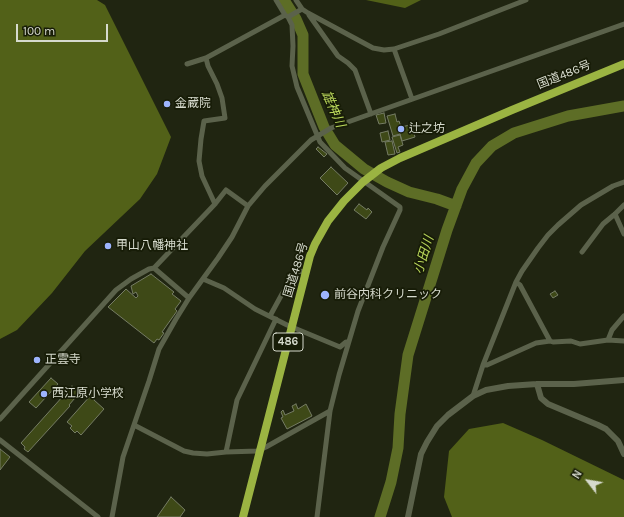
<!DOCTYPE html>
<html>
<head>
<meta charset="utf-8">
<style>
  body { margin:0 }
  #map { position:relative; width:624px; height:517px; overflow:hidden; background:#202511; font-family:Karla,sans-serif }
  canvas { display:block }
  .north { position:absolute; left:568px; top:461px; width:40px; height:40px; -webkit-text-stroke:3px #171c07; paint-order:stroke; rotate:301deg; font-size:11px; font-weight:700; line-height:16px; text-align:center; color:#d6dacd }
  .north::after { content:''; display:block; margin:auto; width:14px; height:18px; background:#d6dacd; clip-path:polygon(50% 0,100% 100%,50% 72%,0 100%) }
  .scale { position:absolute; left:16px; top:24px; width:92px; height:18px; box-sizing:border-box; border:2px solid #d6dacd; border-top:0; padding-left:5px; font-size:12px; line-height:14px; white-space:nowrap; color:#d6dacd; -webkit-text-stroke:3px #171c07; paint-order:stroke }
</style>
</head>
<body>
<div id="map">
<canvas width="624" height="517"></canvas>
<div class="north">N</div>
<div class="scale">100 m</div>
</div>
<script>
const context = document.querySelector('canvas').getContext('2d');
context.lineJoin = 'round';
function paint(path, color) { context.fillStyle = color; context.fill(path, 'evenodd'); }
const shape = rows => new Path2D(rows.map(r => 'M' + r).join(''));
function trace(path, color, width, dash) { context.strokeStyle = color; context.lineWidth = width; context.lineCap = dash ? 'butt' : 'round'; context.setLineDash(dash || []); context.stroke(path); }
function drawText(font, color, halo, rows, align = 'center') {
  context.font = font + ' Karla,"Noto Sans JP",sans-serif'; context.lineWidth = 3.5; context.setLineDash([]); context.textBaseline = 'middle'; context.strokeStyle = halo; context.fillStyle = color; for (const [text, x, y, turn = 0] of rows) {
    context.save(); context.translate(x, y); context.rotate((+turn || 0) * Math.PI / 180); context.textAlign = isNaN(turn) ? turn : align; if (halo) context.strokeText(text, 0, 0); context.fillText(text, 0, 0); context.restore();
  }
}
paint(shape([
  [0,0,97,0,105,5,171,137,157,174,140,199,85,251,52,293,17,330,0,339],
  [366,0,421,0,405,8],
  [503,423,542,440,624,480,624,517,452,517,444,497,449,451,469,429]
]), '#526118');
trace(shape([
  [284,0,296,19,303,35,303,74,324,127,335,145,364,169,387,182,409,192,437,199,456,206],
  [380,517,391,482,398,448,400,414,408,355,447,230,462,189,476,163,492,146,514,133,568,116,624,106]
]), '#5d6d26', 11);
const building = shape([
  [384,113,386,123,379,124,376,115,384,113],
  [395,114,397,122,399,121,401,127,398,127,400,134,393,136,387,116,395,114],
  [409,125,409,127,412,126,415,137,402,141,399,130,402,129,402,127,409,125],
  [388,131,390,140,382,142,380,133,388,131],
  [400,135,403,145,398,147,400,152,397,153,392,137,400,135],
  [392,141,395,154,388,155,385,142,392,141],
  [318,147,327,154,324,157,316,149,318,147],
  [331,167,348,183,337,195,320,178,331,167],
  [359,204,367,210,368,208,372,212,366,219,354,210,359,204],
  [151,274,174,292,172,294,181,301,175,309,177,311,162,332,164,333,159,340,157,339,154,343,108,307,126,289,136,298,138,296,136,292,133,294,131,286,151,274],
  [555,291,558,295,553,298,550,294,555,291],
  [51,378,58,384,36,408,29,402,51,378],
  [72,386,75,389,76,387,81,391,69,405,70,406,28,452,24,449,25,447,21,443,72,386],
  [91,395,94,398,94,400,104,409,81,435,77,431,75,433,70,428,72,426,67,422,91,395],
  [296,404,298,409,306,404,312,416,287,429,281,418,283,417,281,412,283,410,285,415,294,411,292,406,296,404],
  [0,449,10,457,0,470,0,449],
  [171,497,185,510,180,517,157,517,171,497]
]);
paint(building, '#3e4917');
trace(building, '#757c64', 1);
trace(shape([
  [276,0,285,15,288,17,292,25,293,46,292,66,297,87,320,142,345,168,400,207,400,210,383,247,358,311,339,375,330,411,317,517],
  [296,0,302,9,308,13,373,48,384,50,394,49,439,34,526,0],
  [309,15,338,56,348,63,355,70,371,114],
  [288,17,302,9],
  [394,49,412,99],
  [187,64,206,58],
  [215,204,202,176,199,161,201,139,204,121,225,118,222,98,217,84,208,66,206,58,285,15],
  [615,214,624,234],
  [582,252,603,224,615,214,624,205],
  [154,268,189,298],
  [203,279,224,288,255,309,287,325,340,347,346,342,348,342],
  [516,282,520,285,550,341],
  [270,316,282,294,298,271,306,272],
  [608,340,612,330,624,316],
  [483,365,487,365,536,343,550,341,553,342,571,341,580,344,608,340,624,341],
  [473,396,483,365,516,282,522,271,538,248,548,235,558,225,581,205,613,186,624,182],
  [0,419,116,290,131,279,149,269,154,268,215,204,226,190,248,206],
  [134,425,184,451,193,453,207,454,226,452,257,451,266,447,330,411],
  [0,440,98,517],
  [226,452,237,400,276,319],
  [112,517,123,457,149,381,159,349,176,319,189,298,218,258,232,237,248,206,265,186,311,140,331,128,624,24]
]), '#5b624b', 5);
trace(shape([
  [537,384,541,398,548,404,598,425,606,429,618,441,624,454],
  [408,517,421,454,427,442,437,426,448,415,473,396,486,390,508,386,537,384,574,384,624,380]
]), '#5b624b', 6);
trace(shape([
  [243,517,310,256,315,244,328,221,344,201,363,182,381,168,400,158,512,110,624,64]
]), '#9bb442', 8);
for (const [x, y, r, color] of [
  [167,104,4,"#9db4fd"],
  [401,129,4,"#9db4fd"],
  [108,246,4,"#9db4fd"],
  [325,295,5,"#9db4fd"],
  [37,360,4,"#9db4fd"],
  [44,394,4,"#9db4fd"]
]) { const dot = new Path2D(); dot.arc(x, y, r, 0, 2 * Math.PI); context.fillStyle = color; context.fill(dot); trace(dot, '#171c07', 1.5); }
for (const [x, y, w] of [
  [288,342,30]
]) { const box = new Path2D(); box.roundRect(x - w / 2, y - 9, w, 18, 3); context.fillStyle = '#171c07'; context.fill(box); trace(box, '#d6dacd', 1); }
drawText('bold 11px', '#d6dacd', null, [
  ["486",288,342]
]);
drawText('12px', '#d6dacd', '#171c07', [
  ["国道486号",564,75,-22],
  ["国道486号",296,270,-73]
]);
drawText('12px', '#d6dacd', '#171c07', [
  ["金蔵院",175,104],
  ["辻之坊",409,129],
  ["甲山八幡神社",116,246],
  ["前谷内科クリニック",334,295],
  ["正雲寺",45,360],
  ["西江原小学校",52,394]
], 'left');
drawText('italic 13px', '#b9d65a', '#171c07', [
  ["雄神川",333,109,66],
  ["小田川",424,255,-73]
]);
</script>
</body>
</html>
